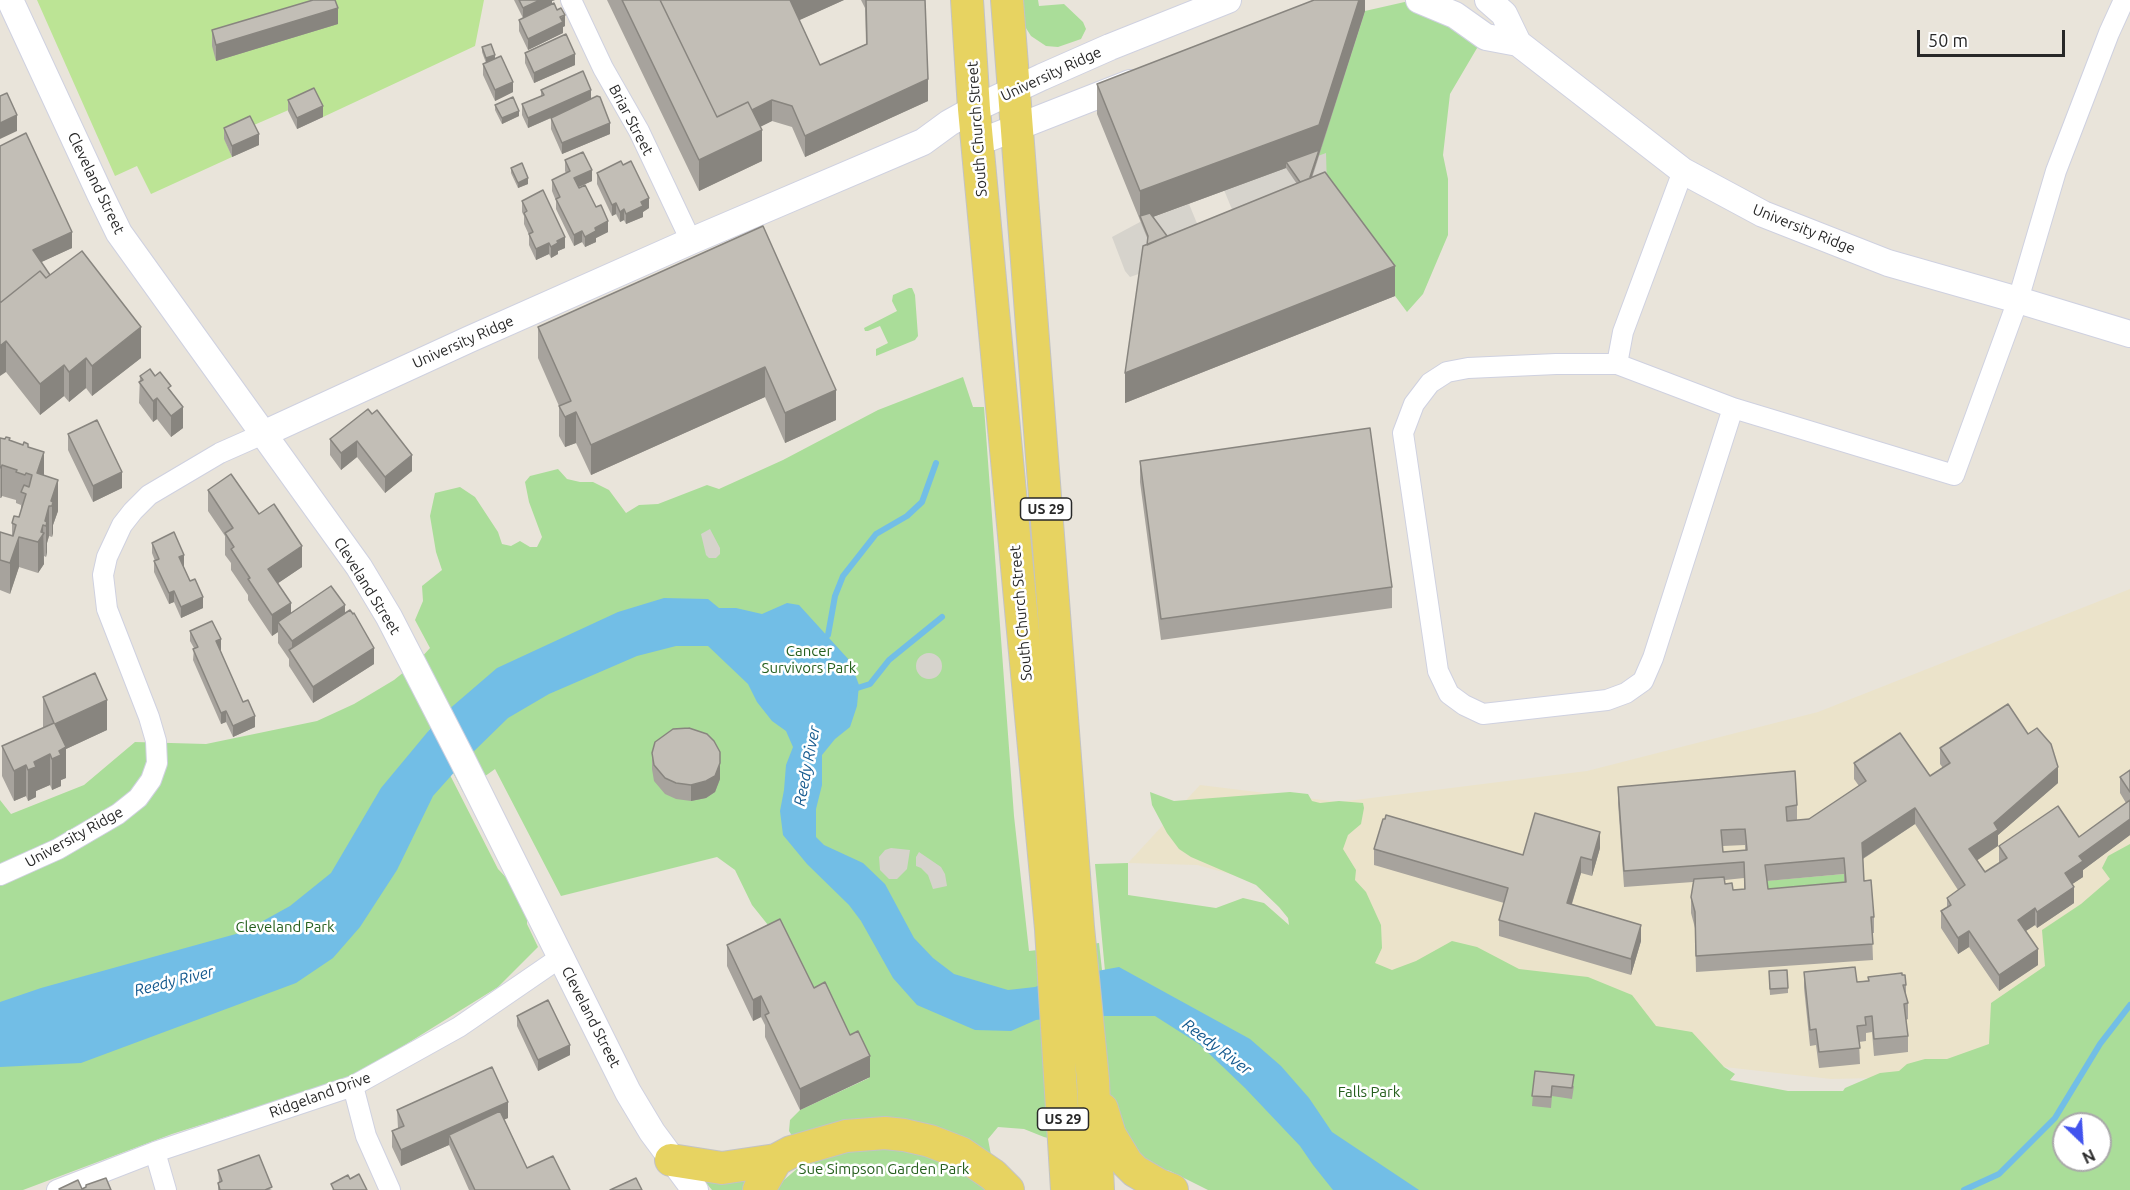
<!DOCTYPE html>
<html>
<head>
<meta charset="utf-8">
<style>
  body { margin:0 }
  #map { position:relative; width:2130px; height:1190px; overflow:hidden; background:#e9e4da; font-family:Ubuntu,sans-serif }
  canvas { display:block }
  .north { position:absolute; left:2052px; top:1112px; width:60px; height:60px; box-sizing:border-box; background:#fff; border:2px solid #a9a9a9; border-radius:50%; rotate:155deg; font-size:16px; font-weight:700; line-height:24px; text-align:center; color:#282828 }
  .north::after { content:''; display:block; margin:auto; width:21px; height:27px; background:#4253ee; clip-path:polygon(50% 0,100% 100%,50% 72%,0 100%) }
  .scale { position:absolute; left:1917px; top:30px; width:148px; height:27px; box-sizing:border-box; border:3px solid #282828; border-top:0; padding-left:8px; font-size:18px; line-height:21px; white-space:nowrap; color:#282828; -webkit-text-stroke:4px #fff; paint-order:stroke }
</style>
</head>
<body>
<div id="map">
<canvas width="2130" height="1190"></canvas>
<div class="north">N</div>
<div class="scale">50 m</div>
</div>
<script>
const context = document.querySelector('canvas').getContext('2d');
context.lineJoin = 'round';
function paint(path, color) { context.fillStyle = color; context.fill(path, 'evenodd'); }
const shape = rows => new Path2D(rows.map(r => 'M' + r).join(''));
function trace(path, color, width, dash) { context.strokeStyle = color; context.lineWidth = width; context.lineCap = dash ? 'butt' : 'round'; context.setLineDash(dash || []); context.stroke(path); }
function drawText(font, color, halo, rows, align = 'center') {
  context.font = font + ' Ubuntu,sans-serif'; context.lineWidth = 5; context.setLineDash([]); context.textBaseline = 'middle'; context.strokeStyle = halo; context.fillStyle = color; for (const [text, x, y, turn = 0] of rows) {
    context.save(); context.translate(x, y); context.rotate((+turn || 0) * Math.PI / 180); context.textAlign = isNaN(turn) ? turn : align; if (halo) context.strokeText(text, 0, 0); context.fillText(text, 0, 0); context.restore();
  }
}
paint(shape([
  [2130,589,2130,924,2038,1025,1923,1077,1831,1079,1556,1048,1444,1005,1310,926,1264,883,1197,865,1128,863,1200,785,1339,802,1587,771,1818,712]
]), '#ebe3ca');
paint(shape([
  [1021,0,1038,0,1039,6,1064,4,1083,22,1086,29,1081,39,1058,47,1046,46,1031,36,1024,25],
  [1409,1,1480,43,1450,94,1443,155,1448,179,1448,235,1423,294,1407,312,1310,182,1365,11],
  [909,288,912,288,915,295,918,336,915,340,876,356,876,349,888,343,880,326,868,331,865,331,864,328,897,311,892,301,893,295],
  [963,377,973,407,984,407,1014,816,1029,951,1099,943,1107,1015,1109,1014,1095,864,1128,863,1128,895,1216,908,1243,898,1264,903,1289,925,1288,918,1279,907,1256,885,1191,857,1179,849,1167,833,1152,805,1150,792,1174,801,1290,792,1308,794,1312,801,1320,803,1339,801,1363,803,1364,808,1361,824,1348,835,1343,849,1356,870,1355,880,1366,892,1381,925,1382,948,1375,963,1392,970,1416,961,1452,941,1477,947,1519,969,1588,977,1632,995,1656,1026,1692,1032,1724,1067,1735,1074,1730,1080,1788,1091,1843,1091,1845,1088,1880,1073,1899,1071,1907,1064,1925,1059,1947,1059,1989,1044,1991,1003,2045,966,2042,930,2081,904,2110,879,2102,868,2108,856,2130,844,2130,1190,1208,1190,1170,1171,1108,1153,1044,1137,1024,1129,998,1127,988,1139,991,1155,954,1135,794,1139,789,1131,790,1120,800,1110,869,1078,814,1009,780,940,752,905,735,870,717,857,561,896,495,769,463,792,430,729,428,732,498,869,517,889,527,914,527,924,538,947,498,987,355,1076,172,1134,23,1190,0,1190,0,800,11,814,84,785,135,742,206,744,317,721,354,704,394,680,420,659,430,648,415,620,423,601,422,586,442,570,436,552,430,516,435,493,460,487,475,497,498,532,502,544,511,546,520,541,530,547,537,547,542,537,529,502,525,482,530,476,558,469,567,479,580,482,593,482,609,490,626,513,639,505,658,504,707,485,719,489,783,460,878,410],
  [2064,1124,2100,1124,2100,1160,2064,1160],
  [1844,874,1846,899,1768,905,1765,881],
  [876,1149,915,1151,955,1166,991,1190,777,1190,784,1180,799,1167,817,1158,856,1150],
  [746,1173,750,1190,712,1190,702,1178]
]), '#ad9');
paint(shape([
  [37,0,484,0,475,46,323,117,314,99,224,138,232,157,151,194,137,166,115,176]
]), '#bce495');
paint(shape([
  [1326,153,1327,187,1243,236,1224,190],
  [1189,204,1208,250,1130,277,1125,271,1112,237,1140,222],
  [710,529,720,548,720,554,716,558,709,558,706,555,701,534],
  '916 666a13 13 0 1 1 26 0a13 13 0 1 1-26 0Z',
  [891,848,910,850,907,869,897,879,889,879,880,870,879,857,885,850],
  [919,852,941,867,945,874,947,886,933,889,928,875,921,868,916,866,916,857]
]), '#d6d3cc');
paint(shape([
  [664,598,708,599,719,608,736,608,762,614,787,603,799,605,850,661,859,685,857,706,850,727,835,739,822,755,822,785,816,809,816,837,824,845,863,863,885,884,914,938,933,958,954,974,1008,990,1035,987,1059,978,1119,967,1250,1039,1281,1066,1309,1098,1332,1132,1419,1190,1333,1190,1313,1165,1300,1146,1245,1088,1199,1044,1155,1016,1067,1016,1036,1020,1011,1031,975,1030,917,1005,893,978,861,921,849,905,807,864,783,835,780,811,784,790,786,765,793,747,786,731,772,721,757,702,748,684,708,646,676,646,637,656,549,694,508,718,467,758,433,796,397,870,360,927,333,958,296,983,81,1063,0,1067,0,1002,41,988,243,932,290,906,331,873,381,788,440,717,497,668,618,612]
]), '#72bee6');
trace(shape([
  [822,641,828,635,835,596,843,576,876,534,907,516,922,502,936,463],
  [851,690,870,684,889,660,942,617],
  [1964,1190,1999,1174,2055,1118,2100,1044,2130,1005]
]), '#72bee6', 6);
const minor = shape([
  [571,0,603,68,639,131,691,241],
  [1617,364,1623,332,1683,171],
  [1733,408,1653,658,1643,681,1626,693,1607,700,1483,714,1464,705,1449,694,1438,671,1403,433,1414,404,1430,383,1447,372,1468,368,1556,364,1617,364,1733,408,1954,475,2018,300,2056,171,2109,33,2124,0],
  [0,875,58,849,118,814,138,798,151,780,157,763,156,741,149,717,107,609,103,575,107,557,122,525,133,511,149,495,220,453,263,434],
  [353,1086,366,1136,390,1190],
  [155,1152,166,1190],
  [57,1190,155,1152,353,1086,459,1027,561,957]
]);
const tertiary = shape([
  [10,0,100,194,119,233,359,567,389,617,463,761,628,1092,652,1132,695,1190],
  [1419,0,1455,15,1486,37,1518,43],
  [1488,0,1504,14,1518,43,1683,171,1763,214,1888,263,2018,300,2130,334],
  [977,143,1130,83],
  [263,434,470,339,691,241,923,142,949,123,974,109,1042,77,1110,47,1228,0]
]);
const primary = shape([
  [967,0,974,109,1051,929,1067,1190],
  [1007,0,1078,927,1093,1080,1098,1190],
  [1102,1109,1110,1135,1127,1163,1135,1171,1159,1185,1172,1190],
  [671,1160,722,1168,776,1160,791,1152,846,1136,885,1133,904,1135,930,1141,961,1153,993,1175,1008,1190],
  [759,1190,776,1160]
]);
trace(minor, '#cfd1e0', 22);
trace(tertiary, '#cfd1e0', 28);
trace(primary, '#c3c3c3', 34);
trace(minor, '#fff', 20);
trace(tertiary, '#fff', 26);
trace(primary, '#e7d361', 32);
paint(shape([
  [514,0,555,0,552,1,552,4,565,26,563,27,563,33,528,50,519,31,519,20,523,18],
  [607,0,844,0,799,20,820,65,866,44,865,8,861,0,925,0,928,101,805,157,792,127,772,121,760,127,762,161,699,191],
  [1365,0,1365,11,1312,178,1395,296,1125,403,1148,240,1097,114,1097,84],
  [1286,168,1297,184,1167,236,1153,217],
  [338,24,216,61,212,46,212,30],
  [482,47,495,59,513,92,495,101,483,75,483,64,486,63,482,52],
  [525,53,575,65,534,83,525,63],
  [541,90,591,99,610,134,562,154,551,129,551,118,528,128,522,115,522,104,541,96],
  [288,100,323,117,297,129,288,111],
  [495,105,519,116,502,124,495,110],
  [224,128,259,145,232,157,224,139],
  [0,146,72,248,41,262,50,275,141,358,92,396,86,388,69,402,64,396,40,415,6,372],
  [565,160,592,181,579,187,608,232,596,238,596,242,585,247,582,242,574,246,556,209,556,201,552,191,552,180,566,173,565,171],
  [511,168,528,184,518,188,511,173],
  [597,173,649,208,643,212,643,217,626,224,624,220,620,222,616,214,612,216,597,184],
  [522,201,565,248,558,251,558,254,551,258,549,254,536,260,529,245,529,235,524,224,524,216,522,212],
  [763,226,836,420,785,443,765,397,591,475,576,443,565,447,559,436,559,406,538,358,538,327],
  [140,376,155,376,171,391,183,428,171,437,157,419,153,422,139,403],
  [368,409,412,471,385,493,357,457,341,470,330,455,330,439],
  [68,434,122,488,93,502,68,450],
  [0,438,28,447,44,476,58,511,53,525,53,533,52,537,49,536,47,543,47,552,46,557,44,556,44,564,38,573,19,567,10,594,0,590,0,532,12,536,12,523,19,517,21,510,21,505,16,503,16,500,2,496,1,498,0,498],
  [1140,461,1392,587,1392,608,1161,640,1140,482],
  [208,490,259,514,302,567,278,583,291,614,345,614,374,664,313,703,289,666,289,659,278,643,278,632,272,636,248,600,248,595,231,570,231,563,225,555,225,536,208,511],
  [152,543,184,566,183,566,190,581,203,608,181,618,174,602,169,604,154,572,154,561,155,561,152,553],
  [190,631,221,650,220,650,243,702,255,727,233,737,226,722,221,724,193,660,194,648,190,641],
  [43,697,107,730,66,749,66,778,61,780,61,786,52,790,50,785,36,791,36,797,28,801,26,796,14,801,2,776,2,746,43,728],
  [1940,748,2058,783,1998,835,1977,860,1985,872,1999,863,1999,846,2079,837,2126,803,2120,793,2120,777,2130,770,2130,835,2083,870,2083,877,2072,884,2074,903,2037,928,2035,925,2026,931,2038,965,1999,991,1969,947,1958,954,1941,928,1941,911,1947,908,1947,898,1958,890,1915,824,1863,859,1864,881,1874,917,1874,933,1872,933,1873,960,1696,972,1695,928,1691,913,1691,897,1693,882,1624,887,1618,803,1618,787,1797,805,1797,820,1809,819,1859,786,1854,779,1854,763,1930,776,1943,768,1940,764],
  [1745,845,1745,850,1723,852,1723,846],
  [1844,874,1844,883,1768,889,1767,881],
  [1744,878,1744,889,1733,890,1725,884,1725,880],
  [652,753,720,779,715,792,706,798,691,801,676,799,665,794,654,781,652,769],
  [1385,819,1523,855,1600,848,1592,876,1581,873,1572,904,1641,941,1631,975,1499,936,1499,920,1504,903,1374,865,1374,849],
  [727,945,814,988,870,1077,800,1110,765,1037,765,1025,761,1017,753,1021,727,966],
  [1804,972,1857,982,1902,975,1906,985,1906,996,1908,1003,1908,1019,1906,1020,1908,1036,1908,1052,1874,1056,1872,1032,1866,1033,1866,1041,1859,1042,1860,1064,1819,1068,1816,1045,1810,1046,1804,988],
  [1769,977,1788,988,1788,993,1770,995],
  [517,1016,570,1055,538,1071,517,1026],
  [1535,1071,1574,1086,1572,1099,1552,1096,1551,1108,1532,1106],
  [397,1110,508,1118,504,1119,527,1168,570,1190,469,1190,449,1145,401,1166,392,1147,392,1131,398,1128],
  [218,1170,272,1190,218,1190,218,1183,219,1182]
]), '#a7a39d');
paint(shape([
  [540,0,555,0,552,1,552,5,523,19,523,8],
  [791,0,844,0,791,24],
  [1359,0,1365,0,1365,11,1310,182,1286,162,1286,168,1142,221,1140,216,1140,191],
  [338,8,338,24,216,61,216,45],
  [565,15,565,26,563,27,563,33,528,50,528,39],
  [575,54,575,65,534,83,534,73],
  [495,55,495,61,486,64,486,58],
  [928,79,928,101,805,157,805,136],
  [513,82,513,92,495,101,495,90],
  [591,90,591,100,528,128,528,118],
  [772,100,772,121,717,148,717,127],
  [323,106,323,117,297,129,297,118],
  [519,111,519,116,502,124,502,118],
  [17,115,17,131,0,139,0,123],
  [610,123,610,134,562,154,562,143],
  [762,130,762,161,699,191,699,160],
  [259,134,259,145,232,157,232,146],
  [592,170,592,181,574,189,574,178],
  [528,178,528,184,518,188,518,183],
  [649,198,649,208,643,212,643,217,626,224,626,214,641,202],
  [616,203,616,214,612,216,612,205],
  [624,209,624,220,620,222,620,212],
  [608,221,608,232,596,238,596,242,585,247,585,237,595,228],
  [582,231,582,242,574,246,574,235],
  [72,232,72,248,33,266,33,250],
  [565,237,565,248,558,251,558,254,551,258,551,247,557,241],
  [549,243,549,254,536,260,536,249],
  [1395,266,1395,296,1125,403,1125,373],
  [141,327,141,358,92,396,92,366],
  [6,341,6,372,0,376,0,346],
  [86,358,86,388,69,402,69,372],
  [64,365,64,396,40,415,40,384],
  [765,367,765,397,591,475,591,445],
  [836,390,836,420,785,443,785,413],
  [157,398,157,419,153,422,153,401],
  [183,407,183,428,171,437,171,416],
  [576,412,576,443,565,447,565,417],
  [357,441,357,457,341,470,341,453],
  [44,452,44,482,37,473],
  [412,455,412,471,385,493,385,477],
  [2,465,2,496,1,498,1,468],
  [122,472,122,488,93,502,93,486],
  [58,480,58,511,53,525,53,533,52,537,52,506,51,501],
  [49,506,49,536,47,543,47,552,46,557,46,526,45,521],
  [43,525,44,564,38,573,38,542],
  [19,537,19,567,10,594,10,563],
  [302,546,302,567,268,590,268,569],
  [184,555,184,566,179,568,179,557],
  [174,591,174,602,169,604,169,593],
  [203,597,203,608,181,618,181,607],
  [291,603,291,624,278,622,278,632,272,636,272,615],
  [345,605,345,627,292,653,292,641],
  [221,639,221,650,216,652,216,641],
  [374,648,374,664,313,703,313,687],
  [107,700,107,730,66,749,66,778,61,780,61,786,52,790,52,759,55,724],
  [226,711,226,722,221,724,221,713],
  [255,716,255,727,233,737,233,726],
  [50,754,50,785,36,791,36,797,28,801,28,770,34,762],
  [720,763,720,779,715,792,706,798,691,801,691,785],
  [26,765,26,796,14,801,14,771],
  [2058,767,2058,783,1998,835,1998,846,1969,866,1969,849,1994,823],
  [1915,808,1915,824,1862,859,1862,843],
  [2130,819,2130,835,2083,870,2083,877,2065,889,2065,873,2079,856],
  [1600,832,1600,848,1592,876,1592,860],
  [1581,857,1581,873,1567,919,1567,903],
  [2074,887,2074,903,2037,928,2037,912],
  [2035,908,2035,925,2018,936,2018,920],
  [1641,925,1641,941,1631,975,1631,959],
  [1969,931,1969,947,1958,954,1958,938],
  [2038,949,2038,965,1999,991,1999,975],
  [761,996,761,1017,753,1021,753,1000],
  [570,1045,570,1055,538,1071,538,1060],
  [870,1056,870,1077,800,1110,800,1089],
  [508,1102,508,1118,452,1143,449,1135,449,1145,401,1166,401,1150]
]), '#88857f');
const building = shape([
  [313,0,335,0,338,8,216,45,212,30,313,0],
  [519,0,540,0,523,8,519,0],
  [622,0,660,0,717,117,748,102,762,130,699,160,622,0],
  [660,0,790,0,820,65,867,44,866,0,925,0,928,79,805,136,792,106,772,100,752,110,748,102,717,117,660,0],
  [1314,0,1359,0,1319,125,1140,191,1097,84,1314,0],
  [554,3,557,10,561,8,565,15,560,17,563,22,528,39,519,20,554,3],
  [566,34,575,54,534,73,525,53,566,34],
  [491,44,495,55,486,58,482,47,491,44],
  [501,56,513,82,495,90,483,64,501,56],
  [583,71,591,90,528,118,522,104,544,95,541,90,583,71],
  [314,88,323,106,297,118,288,100,314,88],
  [7,93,17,115,0,123,0,96,7,93],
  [597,96,600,97,610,123,562,143,551,118,597,96],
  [513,97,519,111,502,118,495,105,513,97],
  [250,116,259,134,232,146,224,128,250,116],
  [26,133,72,232,33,250,50,275,46,278,40,271,0,303,0,146,26,133],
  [1319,150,1310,177,1311,178,1300,182,1286,162,1319,150],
  [583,152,592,170,574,178,579,188,585,185,596,207,601,205,608,221,595,228,596,231,585,237,582,231,574,235,556,199,560,197,552,180,570,171,565,160,583,152],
  [621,161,623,165,631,161,649,198,641,202,643,206,626,214,624,209,620,212,616,203,612,205,597,173,621,161],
  [522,163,528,178,518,183,511,168,522,163],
  [1325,172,1395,266,1125,373,1143,246,1325,172],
  [543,190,565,237,557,241,558,243,551,247,549,243,536,249,529,234,533,232,524,213,527,211,522,201,543,190],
  [1150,213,1167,236,1147,245,1148,236,1140,216,1150,213],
  [763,226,836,390,785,413,765,367,591,445,576,412,565,417,559,406,571,401,538,327,763,226],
  [82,251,141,327,92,366,86,358,69,372,64,365,40,384,6,341,0,346,0,303,40,271,46,278,82,251],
  [150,369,155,376,160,372,171,386,168,388,183,407,171,416,157,398,153,401,139,382,143,380,140,376,150,369],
  [368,409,372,414,377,410,412,455,385,477,357,441,341,453,330,439,368,409],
  [97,420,122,472,93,486,68,434,97,420],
  [1370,428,1392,587,1161,619,1140,461,1370,428],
  [6,437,10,438,9,440,23,445,24,442,28,444,28,447,44,452,37,473,58,480,51,501,53,502,52,506,49,506,45,521,47,522,46,526,43,525,41,532,44,533,38,542,19,537,10,563,0,560,0,532,13,536,16,525,12,523,14,516,19,517,26,494,21,492,24,485,29,487,32,475,26,473,25,475,16,472,17,470,2,465,1,468,0,467,0,438,5,439,6,437],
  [231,474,259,514,274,504,302,546,268,569,291,603,272,615,248,579,250,578,231,549,234,547,225,533,233,528,208,490,231,474],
  [174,532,184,555,179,557,190,581,195,579,203,597,181,607,174,591,169,593,154,561,159,559,152,543,174,532],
  [331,586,345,605,292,641,278,622,331,586],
  [350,610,353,614,354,613,374,648,313,687,289,650,350,610],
  [212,621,221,639,216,641,243,702,248,700,255,716,233,726,226,711,221,713,193,649,198,647,190,631,212,621],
  [95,673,107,700,55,724,66,747,59,751,61,755,52,759,50,754,34,762,36,767,28,770,26,765,14,771,2,746,54,723,43,697,95,673],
  [2008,704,2028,734,2037,728,2051,744,2058,767,1994,823,1998,830,1969,849,1985,872,2007,858,1999,846,2058,806,2079,837,2130,800,2130,819,2079,856,2083,861,2065,873,2074,887,2037,912,2035,908,2018,920,2038,949,1999,975,1969,931,1958,938,1941,911,1951,905,1947,898,1965,885,1915,808,1862,843,1864,881,1871,880,1874,917,1871,917,1873,944,1696,956,1695,912,1691,897,1694,879,1724,877,1725,884,1732,883,1733,890,1745,889,1744,862,1624,871,1618,787,1795,771,1797,805,1786,807,1787,821,1809,819,1866,781,1854,763,1900,733,1930,776,1950,763,1940,748,2008,704],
  [1745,829,1747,850,1723,852,1721,830,1745,829],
  [1844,858,1846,882,1768,889,1765,865,1844,858],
  [689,728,707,734,714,741,720,752,720,763,715,776,706,781,691,785,676,783,665,778,654,765,652,753,655,742,673,729,689,728],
  [2130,770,2130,792,2120,777,2130,770],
  [1535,813,1600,832,1592,860,1581,857,1567,903,1641,925,1631,959,1499,920,1508,888,1374,849,1383,819,1385,819,1386,815,1523,855,1535,813],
  [780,919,814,988,825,982,850,1035,858,1031,870,1056,800,1089,765,1015,769,1013,761,996,753,1000,727,945,780,919],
  [1855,967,1857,982,1869,981,1868,977,1902,973,1902,975,1905,975,1906,985,1903,985,1908,1003,1904,1004,1908,1036,1874,1039,1872,1016,1865,1017,1866,1025,1857,1026,1860,1048,1819,1052,1816,1029,1810,1030,1804,972,1855,967],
  [1787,970,1788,988,1770,989,1769,971,1787,970],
  [548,1000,570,1045,538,1060,517,1016,548,1000],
  [492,1067,508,1102,401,1150,392,1131,404,1126,397,1110,492,1067],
  [1535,1071,1574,1075,1572,1088,1552,1086,1551,1097,1532,1096,1535,1071],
  [500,1111,527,1168,553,1156,570,1190,475,1190,449,1135,500,1111],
  [259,1155,272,1187,265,1190,220,1190,218,1183,222,1181,218,1170,259,1155],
  [359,1174,367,1190,333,1190,334,1190,331,1184,348,1175,350,1179,359,1174],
  [106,1178,111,1190,60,1190,59,1189,78,1180,82,1189,86,1187,86,1185,106,1178],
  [636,1178,642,1190,610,1190,636,1178]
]);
paint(building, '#c2beb6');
trace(building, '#88857f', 1.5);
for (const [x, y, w] of [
  [1046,509,51],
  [1063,1119,51]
]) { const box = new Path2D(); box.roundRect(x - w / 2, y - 11, w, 22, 4.5); context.fillStyle = '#fff'; context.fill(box); trace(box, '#282828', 1.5); }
drawText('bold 14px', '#282828', null, [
  ["US 29",1046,509],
  ["US 29",1063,1119]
]);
drawText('15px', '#282828', '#fff', [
  ["University Ridge",1051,74,-25],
  ["Briar Street",631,120,62],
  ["South Church Street",977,129,-94],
  ["Cleveland Street",96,183,64],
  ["University Ridge",1804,229,22],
  ["University Ridge",463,342,-24],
  ["Cleveland Street",367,586,58],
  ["South Church Street",1021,613,-95],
  ["University Ridge",74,837,-29],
  ["Cleveland Street",591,1017,63],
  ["Ridgeland Drive",320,1095,-20]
]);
drawText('15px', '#255f1d', '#fff', [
  ["Cancer",809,651],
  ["Survivors Park",809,668],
  ["Cleveland Park",285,927],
  ["Falls Park",1369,1092],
  ["Sue Simpson Garden Park",884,1169]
]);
drawText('italic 16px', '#155a8f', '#fff', [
  ["Reedy River",807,766,-79],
  ["Reedy River",174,981,-14],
  ["Reedy River",1217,1047,37]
]);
</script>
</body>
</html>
